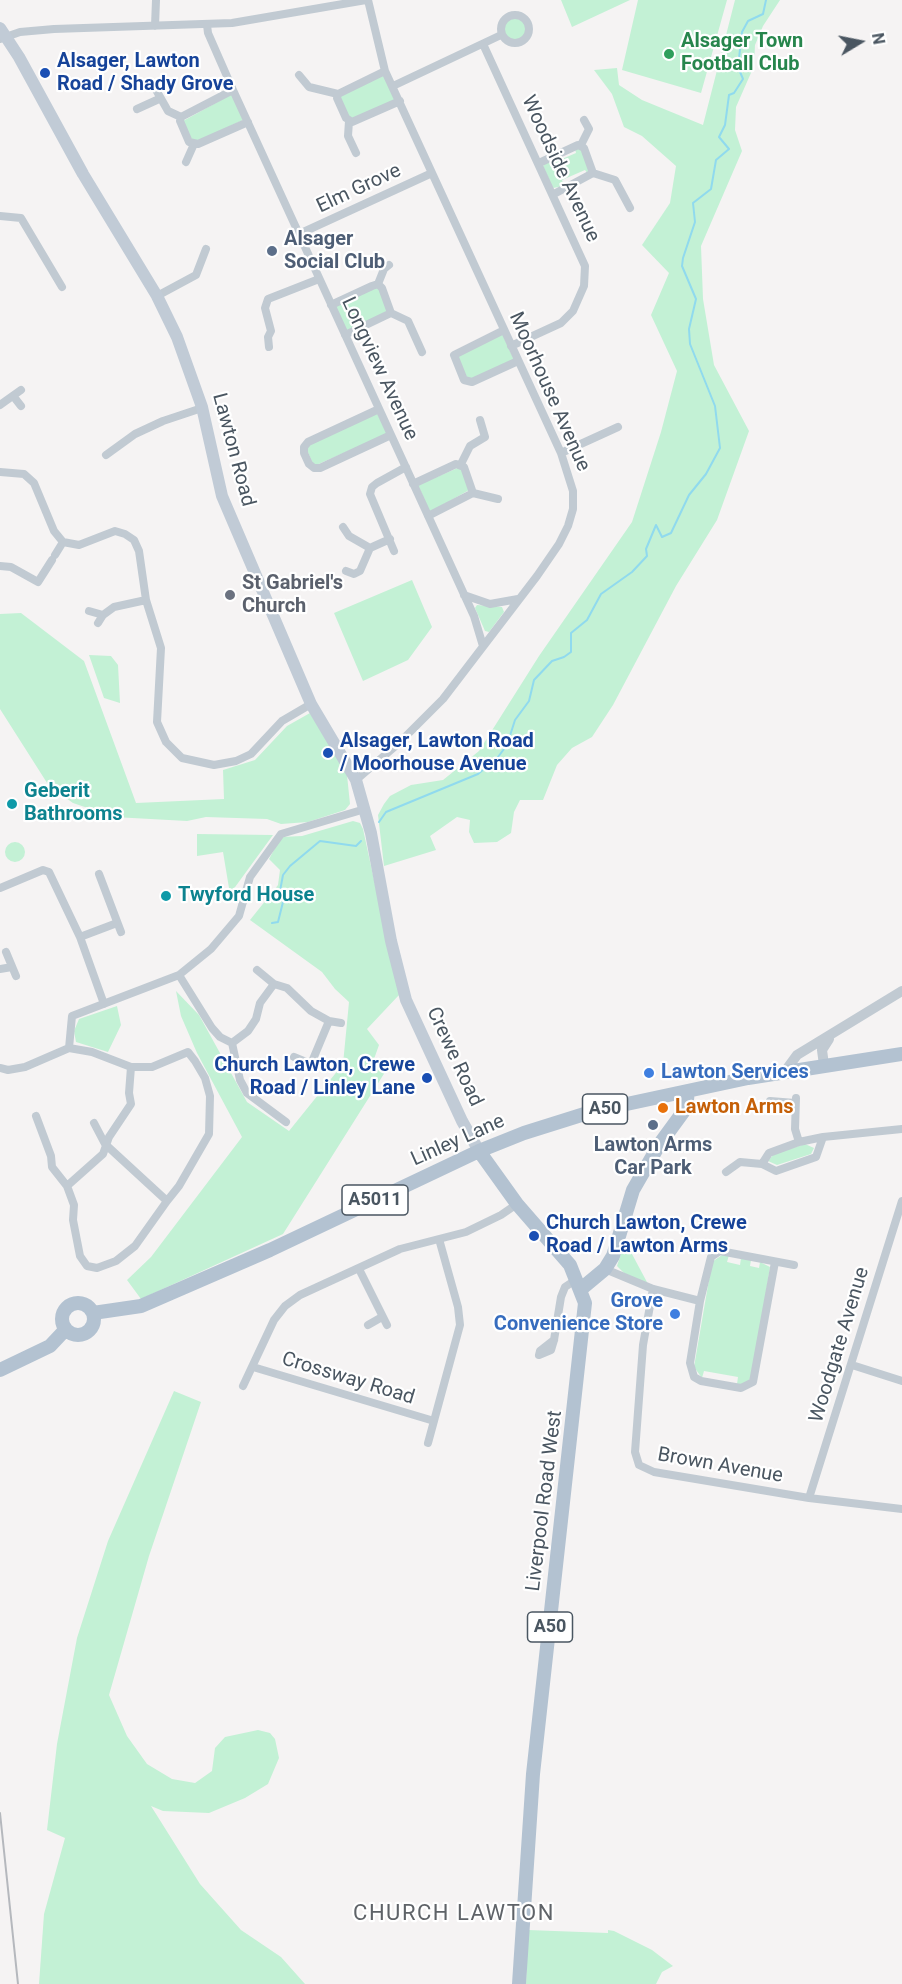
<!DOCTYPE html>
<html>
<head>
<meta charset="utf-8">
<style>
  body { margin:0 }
  #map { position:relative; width:902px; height:1984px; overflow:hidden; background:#f5f3f3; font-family:Roboto,sans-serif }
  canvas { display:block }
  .north { position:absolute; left:830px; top:12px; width:60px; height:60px; -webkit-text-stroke:4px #fff; paint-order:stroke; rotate:80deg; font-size:16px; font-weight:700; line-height:24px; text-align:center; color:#4a5661 }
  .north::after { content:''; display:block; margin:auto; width:21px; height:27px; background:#4a5661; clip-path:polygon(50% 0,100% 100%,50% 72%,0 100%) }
</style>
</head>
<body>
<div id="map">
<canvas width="902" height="1984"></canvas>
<div class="north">N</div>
</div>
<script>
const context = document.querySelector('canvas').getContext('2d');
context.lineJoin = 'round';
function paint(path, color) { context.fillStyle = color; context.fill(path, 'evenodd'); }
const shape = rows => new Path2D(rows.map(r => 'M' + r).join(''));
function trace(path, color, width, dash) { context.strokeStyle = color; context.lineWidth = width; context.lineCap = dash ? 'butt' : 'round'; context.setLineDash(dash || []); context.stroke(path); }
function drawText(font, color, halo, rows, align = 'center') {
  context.font = font + ' Roboto,sans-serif'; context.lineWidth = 4.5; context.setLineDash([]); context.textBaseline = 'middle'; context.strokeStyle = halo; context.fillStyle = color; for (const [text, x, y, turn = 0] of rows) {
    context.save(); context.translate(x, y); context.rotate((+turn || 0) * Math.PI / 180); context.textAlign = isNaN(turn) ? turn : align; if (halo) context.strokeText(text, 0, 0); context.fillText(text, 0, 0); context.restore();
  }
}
paint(shape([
  [561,0,630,0,572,27],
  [638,0,727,0,701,93,622,70],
  [735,0,780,0,763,26,755,45,754,66,736,107,735,130,742,151,701,246,703,299,714,365,749,431,717,520,676,586,613,705,592,737,572,748,557,765,543,800,520,800,514,812,511,833,497,842,474,843,469,832,470,820,457,817,430,836,436,850,384,866,378,815,384,804,390,796,411,785,443,780,479,751,539,656,632,522,661,432,677,371,651,315,669,273,642,245,670,203,676,166,642,136,624,127,612,94,594,70,617,68,619,85,642,100,703,125],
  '503 29a12 12 0 1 1 24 0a12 12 0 1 1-24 0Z',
  [383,74,396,101,349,120,339,95],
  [232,94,243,120,198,141,192,140,183,121],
  [580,148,590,169,588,174,585,170,562,180,564,186,553,188,543,166,545,163,553,159,555,162,576,153,575,149],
  [378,287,389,312,347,332,335,306],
  [502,333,514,360,468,380,457,356],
  [377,413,387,434,314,466,306,448,310,444],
  [460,467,471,489,430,512,418,485],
  [412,580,432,627,408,660,363,681,334,613],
  [477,605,502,607,504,612,489,632,485,631,475,608],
  [21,613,84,661,136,803,224,799,223,770,255,760,287,726,310,713,347,775,350,804,345,810,308,822,281,824,267,819,206,817,187,821,114,817,73,803,49,786,0,709,0,614],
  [89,655,111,656,118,665,120,703,104,698],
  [353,821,360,823,363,829,399,995,367,1029,379,1045,374,1059,387,1069,283,1234,141,1299,127,1280,151,1257,242,1137,197,1053,181,1016,176,991,199,1015,247,1102,289,1131,343,1064,349,1002,335,989,322,972,250,920,278,885,280,870,269,859,281,837,302,836],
  [197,834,273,835,230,894,223,852,197,856],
  '5 852a10 10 0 1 1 20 0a10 10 0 1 1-20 0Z',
  [117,1006,121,1025,108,1052,76,1042,74,1031,79,1019],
  [805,1144,814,1148,811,1154,777,1165,768,1161,774,1154],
  [625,1241,648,1284,624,1273,617,1266],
  [722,1255,729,1255,727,1262,740,1265,741,1258,751,1260,750,1266,759,1268,760,1262,770,1267,753,1376,745,1384,737,1384,738,1377,704,1371,702,1378,694,1367,712,1262],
  [174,1391,201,1402,149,1556,109,1695,127,1736,147,1764,172,1779,195,1783,212,1771,215,1748,225,1737,258,1730,270,1733,275,1739,279,1758,268,1784,245,1798,209,1813,163,1811,151,1806,200,1884,241,1930,281,1957,305,1984,39,1984,44,1914,65,1838,47,1830,57,1744,77,1638,108,1541],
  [528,1930,608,1933,608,1930,614,1931,652,1950,673,1966,662,1972,656,1984,526,1984]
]), '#c3f1d5');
trace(shape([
  [379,822,386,812,478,774,498,757,507,745,515,720,529,701,534,680,552,661,564,657,571,652,571,633,587,620,601,594,632,572,647,556,646,549,656,525,662,537,671,533,689,495,706,474,720,448,715,406,690,344,689,329,696,299,682,266,683,258,695,222,693,203,711,189,716,160,729,149,719,137,725,125,729,95,734,93,743,79,738,67,742,32,748,21,763,14,766,0],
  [272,923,278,922,283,902,280,891,283,875,290,866,320,841,356,846,361,841]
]), '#90daee', 2);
trace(shape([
  '501 29a14 14 0 1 1 28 0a14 14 0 1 1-28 0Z',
  [207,25,208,33,233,90,474,616,483,646],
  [155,26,156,0],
  [0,39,20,32,54,29,232,23,366,0],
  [483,44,585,266,584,286,573,311,561,323,511,346],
  [385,71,338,94,337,98,346,118,352,122,400,101],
  [299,75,309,87,338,94],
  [393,86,501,35],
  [155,88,168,111,181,117],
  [233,90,181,117,180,121,189,142,198,144,248,122],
  [137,109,159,99],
  [349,121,348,136,356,153],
  [581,145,589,129,584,120],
  [186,162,194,144],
  [539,163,578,145,584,148,593,173,554,194],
  [593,173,615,180,630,208],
  [0,216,21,218,62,287],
  [299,234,432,173],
  [378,284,384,269,389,265],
  [157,296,196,275,206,249],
  [331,305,372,286,378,284,382,288,391,313,345,335],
  [391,313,408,321,422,352],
  [504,330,454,355,464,380,472,382,518,361],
  [269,347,268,337,271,331,265,308,268,299,319,279],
  [14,397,21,406],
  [0,405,21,390],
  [379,409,308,442,304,447,304,453,309,464,314,468,320,468,391,435],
  [561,453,618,427],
  [106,455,135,434,163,421,202,408],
  [461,464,470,446,485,437,480,420],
  [0,472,24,474,34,483,54,531,63,542,79,545,115,531,125,534,134,540,139,551,146,600,161,648,157,722,166,742,182,758,214,765,236,761,251,754,282,721,311,704],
  [413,484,456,464,464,467,473,493,428,516],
  [473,493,498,499],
  [343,527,349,536,370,548],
  [394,551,370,494,372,487,377,483,406,467],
  [55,555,63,542],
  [0,566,11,567,38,582,52,560],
  [346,571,354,574,360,571,370,548,390,539],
  [464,595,490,604,518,599],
  [89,611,103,615],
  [98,623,103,615,114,607,146,600],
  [356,780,399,743,443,699,537,576,559,544,568,526,573,509,573,491,561,453,385,71,368,0],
  [99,874,121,932],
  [0,888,43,870,49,872,80,937,104,1004],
  [80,937,117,923],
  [6,952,16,976],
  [0,969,12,967],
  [257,970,274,984],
  [179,975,212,1028,220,1037,232,1043,248,1031,256,1019,260,1003,274,984,287,988,311,1011,329,1021,341,1023],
  [232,1043,240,1080,247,1093,286,1122],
  [69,1048,92,1052,131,1067,152,1067,188,1052,195,1061,205,1078,210,1096,209,1134,179,1186,167,1201],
  [294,1057,311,1064,329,1021],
  [0,1068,8,1070,25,1067,69,1048,72,1016,179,975,211,949,239,916,250,877,281,834,365,809],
  [796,1098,795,1129,799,1142],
  [770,1101,795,1103],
  [36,1116,51,1156,52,1167,67,1186,74,1205,73,1220,80,1256,87,1266,97,1268,116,1261,135,1246,167,1201,105,1144,94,1123],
  [823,1137,816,1157,776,1171,762,1164,769,1153,799,1142,823,1137,902,1129],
  [726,1172,740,1162,762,1164],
  [67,1186,103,1154,109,1137,131,1104,129,1093,131,1067],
  [775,1262,753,1382,741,1388,701,1381,694,1377,690,1363,700,1301,711,1257,720,1251,794,1265],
  [359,1269,387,1325],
  [605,1269,653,1289,700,1301],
  [653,1289,643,1345,635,1452,639,1465,654,1472,809,1498,902,1509],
  [368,1325,382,1317],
  [554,1340,540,1351,539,1355,551,1350,554,1340,561,1297,565,1287,577,1279],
  [852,1365,902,1381],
  [253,1367,434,1421],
  [243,1386,274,1320,285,1306,300,1295,400,1249,466,1232,501,1215,517,1204],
  [428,1443,460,1325,458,1307,439,1239],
  [809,1498,902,1201]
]), '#c1cad2', 8);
trace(shape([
  [824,1065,822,1050,829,1039],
  [786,1070,797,1055,902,991]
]), '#c1cad2', 10);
trace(shape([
  [0,28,19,57,83,174,157,296,177,337,202,407,222,496,311,704,356,780,371,833,391,941,406,1000,462,1121,479,1151]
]), '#c1cbd6', 12);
trace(shape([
  [479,1151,517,1204,570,1265,585,1303,533,1774,519,1984],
  [581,1289,605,1269,613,1256,633,1190,659,1145,686,1108,688,1091],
  '62 1319a16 16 0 1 1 32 0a16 16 0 1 1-32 0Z',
  [93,1313,141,1306,270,1250,479,1151,524,1133,594,1111,748,1078,902,1054],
  [0,1370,50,1346,66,1329]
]), '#b3c2d1', 14);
trace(shape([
  [0,1813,18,1984]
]), '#b5b8bd', 2);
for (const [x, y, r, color] of [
  [669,54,6,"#2e9e5b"],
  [45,73,6,"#1a4fb4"],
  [272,251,6,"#5c6f8a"],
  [230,595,6,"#6b7280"],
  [328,753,6,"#1a4fb4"],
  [12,804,6,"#0f9aa8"],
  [166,896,6,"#0f9aa8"],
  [649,1073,6,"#3f7fe0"],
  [427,1078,6,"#1a4fb4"],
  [663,1108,6,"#e8710a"],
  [653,1125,6,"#5c6f8a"],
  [534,1236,6,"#1a4fb4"],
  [675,1314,6,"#3f7fe0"]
]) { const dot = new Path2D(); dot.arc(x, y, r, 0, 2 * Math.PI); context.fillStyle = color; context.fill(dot); trace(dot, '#fff', 2); }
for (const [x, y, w] of [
  [605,1109,45],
  [375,1200,66],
  [550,1627,45]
]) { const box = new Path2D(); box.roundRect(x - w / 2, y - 15, w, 30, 4.5); context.fillStyle = '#fff'; context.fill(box); trace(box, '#4a5661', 1.5); }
drawText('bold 18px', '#4a5661', null, [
  ["A50",605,1109],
  ["A5011",375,1200],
  ["A50",550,1627]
]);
drawText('bold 20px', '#27864d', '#fff', [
  ["Alsager Town",681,42],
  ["Football Club",681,65]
], 'left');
drawText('bold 20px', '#164399', '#fff', [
  ["Alsager, Lawton",57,62],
  ["Road / Shady Grove",57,85],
  ["Alsager, Lawton Road",340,742],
  ["/ Moorhouse Avenue",340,765],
  ["Church Lawton, Crewe",415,1066,"right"],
  ["Road / Linley Lane",415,1089,"right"],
  ["Church Lawton, Crewe",546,1224],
  ["Road / Lawton Arms",546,1247]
], 'left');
drawText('20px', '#4a5661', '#fff', [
  ["Woodside Avenue",560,169,65],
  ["Elm Grove",359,189,-25],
  ["Longview Avenue",379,369,65],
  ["Moorhouse Avenue",549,392,66],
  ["Lawton Road",233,450,75],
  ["Crewe Road",454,1057,65],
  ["Linley Lane",458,1141,-24],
  ["Woodgate Avenue",840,1345,-73],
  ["Crossway Road",348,1379,17],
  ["Brown Avenue",720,1466,10],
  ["Liverpool Road West",545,1501,-83]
]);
drawText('bold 20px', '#4e5e75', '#fff', [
  ["Alsager",284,240],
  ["Social Club",284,263],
  ["Lawton Arms",653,1146,"center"],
  ["Car Park",653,1169,"center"]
], 'left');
drawText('bold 20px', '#5b616d', '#fff', [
  ["St Gabriel's",242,584],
  ["Church",242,607]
], 'left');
drawText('bold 20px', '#0d838f', '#fff', [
  ["Geberit",24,792],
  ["Bathrooms",24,815],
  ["Twyford House",178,896]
], 'left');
drawText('bold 20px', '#366cbe', '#fff', [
  ["Lawton Services",661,1073],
  ["Grove",663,1302,"right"],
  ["Convenience Store",663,1325,"right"]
], 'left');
drawText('bold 20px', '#c56008', '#fff', [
  ["Lawton Arms",675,1108]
], 'left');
context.letterSpacing = '1.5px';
drawText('22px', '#5f6368', '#fff', [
  ["CHURCH LAWTON",454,1914]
]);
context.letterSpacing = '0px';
</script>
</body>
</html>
